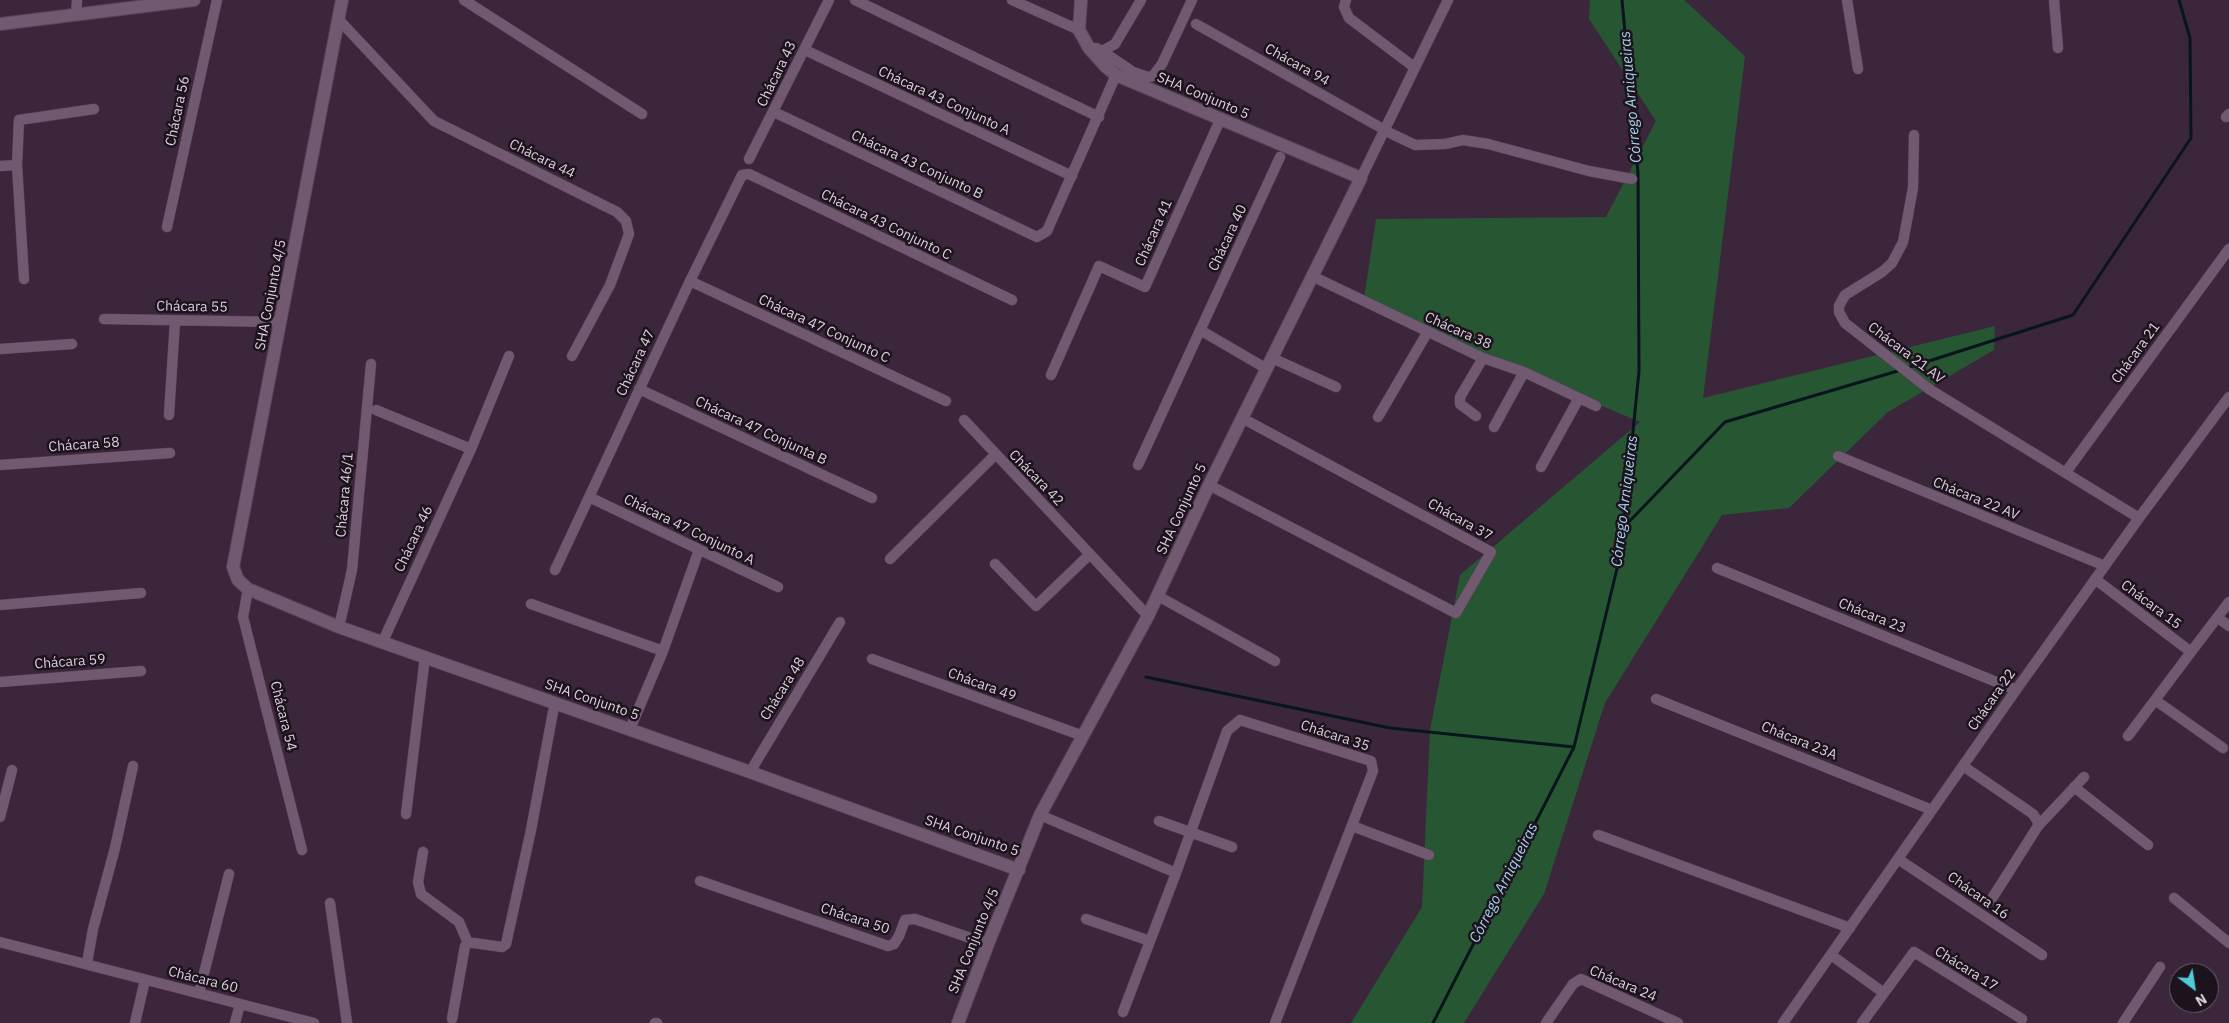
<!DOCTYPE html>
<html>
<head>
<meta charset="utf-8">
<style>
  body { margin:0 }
  #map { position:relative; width:2229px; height:1023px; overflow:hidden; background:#3c263c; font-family:"IBM Plex Sans",sans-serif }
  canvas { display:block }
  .north { position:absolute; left:2169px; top:963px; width:50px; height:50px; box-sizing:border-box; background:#1d131d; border:1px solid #6a5e6a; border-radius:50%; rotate:149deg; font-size:14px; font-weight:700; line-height:20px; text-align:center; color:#decfdd }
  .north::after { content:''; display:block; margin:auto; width:18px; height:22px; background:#51ccd5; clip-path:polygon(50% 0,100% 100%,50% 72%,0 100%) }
</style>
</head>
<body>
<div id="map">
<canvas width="2229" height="1023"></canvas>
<div class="north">N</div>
</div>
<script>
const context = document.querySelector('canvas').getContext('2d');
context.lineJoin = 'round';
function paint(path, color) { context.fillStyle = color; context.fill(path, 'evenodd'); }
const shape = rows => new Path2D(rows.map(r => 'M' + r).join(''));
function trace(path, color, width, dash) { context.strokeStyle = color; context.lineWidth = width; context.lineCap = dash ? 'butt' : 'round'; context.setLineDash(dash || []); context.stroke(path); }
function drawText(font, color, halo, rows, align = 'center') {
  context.font = font + ' "IBM Plex Sans",sans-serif'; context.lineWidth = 5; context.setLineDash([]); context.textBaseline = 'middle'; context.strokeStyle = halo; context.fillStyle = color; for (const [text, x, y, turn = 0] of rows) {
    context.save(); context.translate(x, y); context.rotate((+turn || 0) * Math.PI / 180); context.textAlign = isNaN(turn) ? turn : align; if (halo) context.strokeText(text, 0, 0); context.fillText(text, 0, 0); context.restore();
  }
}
paint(shape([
  [1590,0,1684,0,1745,56,1703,398,1995,326,1994,350,1888,412,1789,508,1722,515,1605,703,1544,894,1464,1023,1351,1023,1422,907,1430,730,1460,575,1640,422,1363,305,1376,219,1606,217,1656,121,1589,19]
]), '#275633');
trace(shape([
  [1907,368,2073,315,2191,138,2190,38,2179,0],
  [1624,527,1725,422,1901,370],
  [1146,677,1390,728,1574,747],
  [1433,1023,1574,747,1621,552,1639,371,1638,173,1622,0]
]), '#08151d', 3);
const minor = shape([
  [464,0,642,114],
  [855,0,1099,117],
  [1012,0,1079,30],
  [1346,0,1344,7,1349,18,1414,67],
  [1847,0,1858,69],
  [2054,0,2058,48],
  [76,15,77,0],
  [340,21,434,121,617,212,626,221,629,234,610,285,572,356],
  [1196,24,1392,134,1415,145,1445,144,1463,140,1488,144,1589,171,1632,179],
  [1089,48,1096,48,1102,51,1133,72,1148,77,1153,76,1162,64,1192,0],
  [805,50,1072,176],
  [1102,51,1115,44,1141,0],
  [774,112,1037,237,1047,231,1116,75],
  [2226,117,2229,114],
  [1914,135,1913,188,1903,242,1892,263,1882,272,1845,295,1839,306,1839,312,1845,323,1929,389,2139,518],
  [749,159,829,0],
  [17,165,19,120,94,109],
  [0,166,17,165,24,279],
  [1361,178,1448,0],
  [167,227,217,0],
  [1312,276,1483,358,1524,372,1596,406],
  [690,281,946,401],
  [104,319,281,322],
  [1200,330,1267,369],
  [0,349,72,344],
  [1272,358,1336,387],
  [1051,375,1099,266,1145,287,1220,120],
  [639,389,872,498],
  [376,410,471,449],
  [169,415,175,321],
  [1476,416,1460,404,1460,397,1483,358],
  [1378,417,1427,333],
  [964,420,1148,616],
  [1494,427,1524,372],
  [1838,456,2105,566],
  [0,465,170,453],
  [1138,465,1280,157],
  [1541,467,1579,398],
  [2066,472,2229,249],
  [1209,485,1456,613,1491,552,1242,418],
  [589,497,778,587],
  [890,559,995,455],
  [995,564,1036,606,1090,554],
  [1717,568,2016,690],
  [555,570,690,281,742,175,749,174,1012,300],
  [2095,579,2191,652,2229,602],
  [248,589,243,617,302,850],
  [1158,596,1275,661],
  [531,604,663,651],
  [0,605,141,593],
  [2218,618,2229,626],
  [339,627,352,570,371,364],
  [383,641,471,449,509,356],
  [872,659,1083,736],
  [0,682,141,671],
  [1656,699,1932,810],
  [2155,700,2223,748],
  [630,729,663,651,699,550],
  [2128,736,2191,652],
  [1963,766,2033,814,2038,822,2038,826,1991,900],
  [750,772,840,622],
  [2074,787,2148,845],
  [406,814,425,657],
  [1040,815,1176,873,1227,731,1240,720,1371,761,1373,771,1275,1023],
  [0,817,12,770],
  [1159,821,1232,847],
  [1352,826,1429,855],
  [2038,826,2084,777],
  [1598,835,1850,928],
  [423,852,418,882,421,894,459,922,468,943],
  [1898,859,2042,955],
  [700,881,888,946,894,944,899,936,905,920,915,919,988,944],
  [2174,898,2229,943],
  [330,903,347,1023],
  [1086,919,1150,941],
  [0,942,314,1023],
  [1831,955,1884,993],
  [87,963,93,929,115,848,133,766],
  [199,993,229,874],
  [1123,1012,1176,873],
  [452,1019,465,946,468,943,474,943,502,947,506,944,531,830,553,712,556,703],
  [135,1023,145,980],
  [235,1023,240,1004],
  [655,1023,657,1023],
  [1546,1023,1573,984,1581,979,1678,1023],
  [1783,1023,2016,690,2139,518,2229,397],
  [1862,1023,1914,952,2022,1019],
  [2123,1023,2160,967]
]);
const tertiary = shape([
  [342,0,233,567,238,580,248,589,339,627,750,772,1019,870],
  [0,24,194,0],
  [958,1023,988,944,1040,815,1148,616,1209,485,1361,178,1116,75,1105,66,1089,48,1079,30,1081,0]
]);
trace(minor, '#574456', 11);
trace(tertiary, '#574456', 14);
trace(minor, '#725972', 10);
trace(tertiary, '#725972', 12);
drawText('14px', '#decfdd', '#1d131d', [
  ["Chácara 94",1297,65,29],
  ["Chácara 43",777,74,-64],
  ["SHA Conjunto 5",1203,96,23],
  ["Chácara 43 Conjunto A",944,101,25],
  ["Chácara 56",178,111,-78],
  ["Chácara 44",542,159,26],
  ["Chácara 43 Conjunto B",917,165,25],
  ["Chácara 43 Conjunto C",886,225,26],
  ["Chácara 41",1154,233,-66],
  ["Chácara 40",1228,238,-65],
  ["SHA Conjunto 4/5",271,295,-79],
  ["Chácara 55",192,307,1],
  ["Chácara 47 Conjunto C",824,329,25],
  ["Chácara 38",1458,331,24],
  ["Chácara 21 AV",1906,353,37],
  ["Chácara 21",2136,353,-54],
  ["Chácara 47",636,363,-65],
  ["Chácara 47 Conjunta B",761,431,25],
  ["Chácara 58",84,445,-4],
  ["Chácara 42",1036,478,46],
  ["Chácara 46/1",345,495,-85],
  ["Chácara 22 AV",1976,499,22],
  ["SHA Conjunto 5",1182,509,-65],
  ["Chácara 37",1460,520,29],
  ["Chácara 47 Conjunto A",689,530,26],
  ["Chácara 46",414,539,-65],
  ["Chácara 15",2151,605,37],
  ["Chácara 23",1872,616,22],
  ["Chácara 59",70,662,-4],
  ["Chácara 49",982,685,20],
  ["Chácara 48",783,689,-58],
  ["SHA Conjunto 5",592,700,19],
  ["Chácara 22",1992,700,-55],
  ["Chácara 54",283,716,76],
  ["Chácara 35",1335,736,18],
  ["Chácara 23A",1799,741,22],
  ["SHA Conjunto 5",972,836,19],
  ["Chácara 16",1978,896,35],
  ["Chácara 50",855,919,18],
  ["SHA Conjunto 4/5",974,941,-68],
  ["Chácara 17",1966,969,32],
  ["Chácara 60",203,980,14],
  ["Chácara 24",1623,984,23]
]);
drawText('italic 15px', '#a4d3ee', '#1d131d', [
  ["Córrego Arniqueiras",1631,97,-95],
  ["Córrego Arniqueiras",1625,501,-83],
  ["Córrego Arniqueiras",1504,883,-63]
]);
</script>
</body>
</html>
